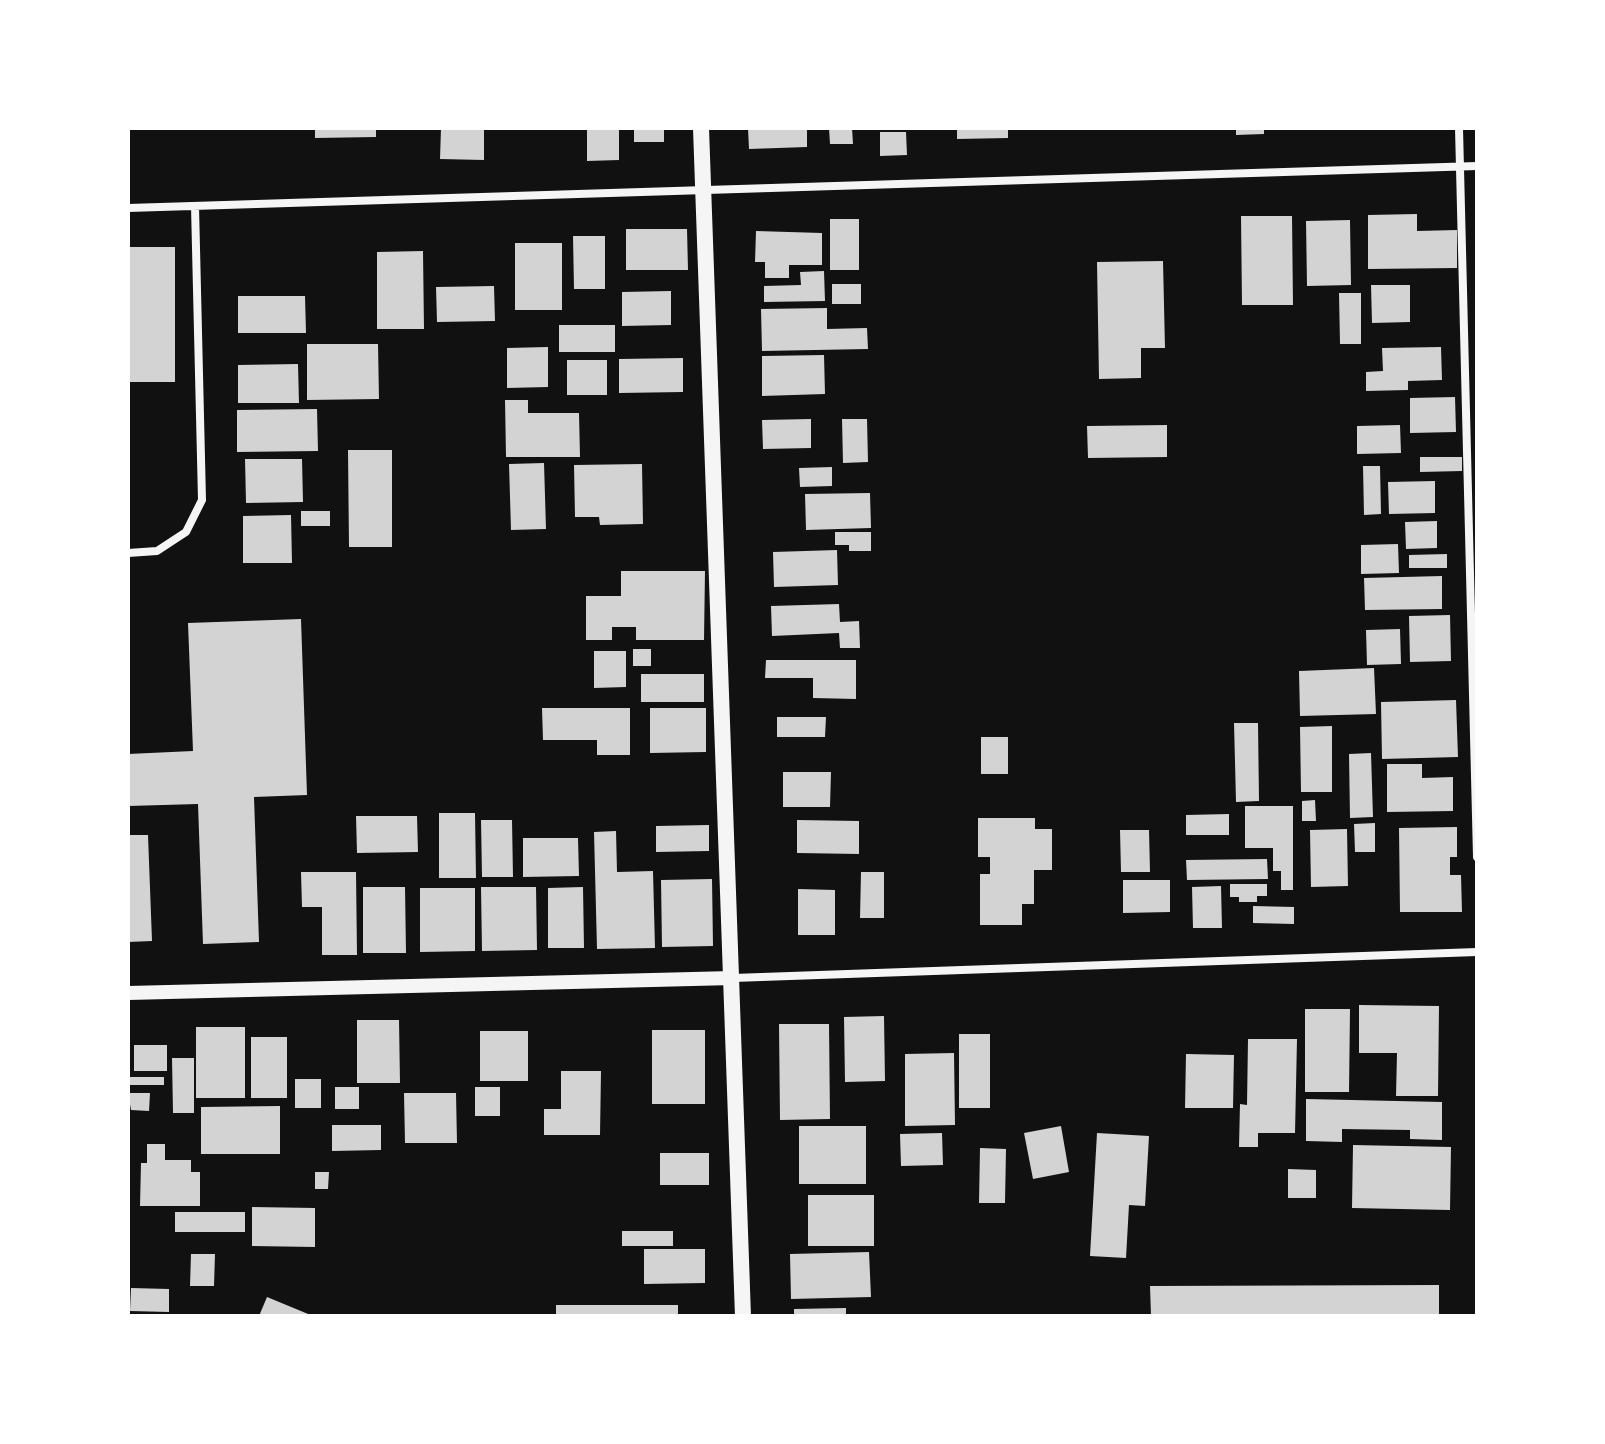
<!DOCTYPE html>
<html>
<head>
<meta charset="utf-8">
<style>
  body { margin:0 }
  #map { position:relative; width:1605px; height:1444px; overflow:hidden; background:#111; font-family:Mulish,sans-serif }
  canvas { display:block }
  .frame { position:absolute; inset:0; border:130px solid #fff; pointer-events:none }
</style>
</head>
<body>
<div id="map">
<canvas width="1605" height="1444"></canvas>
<div class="frame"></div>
</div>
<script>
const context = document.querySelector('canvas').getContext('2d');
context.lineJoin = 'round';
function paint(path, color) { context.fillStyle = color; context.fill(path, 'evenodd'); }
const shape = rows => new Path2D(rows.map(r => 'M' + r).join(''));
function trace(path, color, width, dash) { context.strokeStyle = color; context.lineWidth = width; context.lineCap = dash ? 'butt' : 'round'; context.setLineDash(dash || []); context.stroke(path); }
paint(shape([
  [315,128,376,128,376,137,315,138],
  [441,128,484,128,484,160,440,159],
  [587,128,619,128,619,160,587,161],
  [634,128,664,128,664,142,634,142],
  [748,128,807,128,807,147,749,149],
  [829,128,852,128,853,144,830,144],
  [957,128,1008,128,1008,138,957,139],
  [1236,128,1264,128,1264,134,1236,135],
  [880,132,906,132,907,155,880,156],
  [1417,214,1417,231,1457,230,1457,268,1368,269,1368,215],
  [1241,216,1292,216,1293,305,1242,305],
  [830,219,859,219,859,270,830,270],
  [1350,220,1351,285,1307,286,1306,221],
  [626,229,687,229,688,270,626,270],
  [756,231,822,233,822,265,789,265,789,278,765,278,765,262,755,262],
  [573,236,605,236,605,289,574,289],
  [515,243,562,243,562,310,515,310],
  [128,247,175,247,175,382,128,382],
  [423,251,424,329,377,329,377,252],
  [1163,261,1165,348,1141,348,1141,378,1099,379,1097,262],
  [824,271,825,301,764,302,764,286,801,285,800,272],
  [832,284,861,284,861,304,832,304],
  [1371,285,1410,285,1410,322,1372,323],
  [494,286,495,321,437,322,436,287],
  [671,291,671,325,622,326,622,292],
  [1339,293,1361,293,1361,344,1340,344],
  [238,296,305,296,306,333,238,333],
  [827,308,827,329,867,328,868,349,762,351,761,309],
  [559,325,615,325,615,352,559,352],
  [307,344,378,344,379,399,307,400],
  [548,347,548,387,507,388,507,348],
  [1441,347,1442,380,1408,381,1408,390,1366,391,1366,372,1383,371,1382,348],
  [824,355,825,394,762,396,762,356],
  [683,358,683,392,619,393,619,359],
  [567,360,607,360,607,395,567,395],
  [298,364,299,403,238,403,238,365],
  [1455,397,1456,432,1410,433,1410,398],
  [505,400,528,400,528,413,579,413,580,457,506,457],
  [317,409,318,451,237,452,237,410],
  [811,419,811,448,763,449,762,420],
  [842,419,867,419,868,462,843,463],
  [1167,425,1167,457,1088,458,1087,426],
  [1400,425,1401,453,1357,454,1357,426],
  [348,450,392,450,392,547,349,547],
  [1420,457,1462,457,1462,471,1420,472],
  [245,459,302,459,303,502,246,503],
  [544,463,546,529,511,530,509,464],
  [642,464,643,524,600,525,599,517,575,517,574,465],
  [1363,466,1380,466,1381,514,1364,515],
  [832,467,832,486,800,487,799,468],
  [1435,481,1435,513,1389,514,1388,482],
  [870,493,871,528,806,530,805,494],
  [301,511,330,511,330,526,301,526],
  [291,515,292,563,243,563,243,516],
  [1437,521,1437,548,1406,549,1405,522],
  [835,532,871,532,871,551,849,551,849,545,835,545],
  [1398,544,1399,573,1361,574,1361,545],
  [837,550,838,585,774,587,773,552],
  [1447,554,1447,568,1409,568,1409,555],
  [621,571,705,571,704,640,636,640,636,627,612,627,612,640,586,640,586,596,621,596],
  [1442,576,1442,609,1365,610,1364,578],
  [839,604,840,622,859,621,860,648,840,648,839,633,772,636,771,606],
  [1450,615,1451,661,1410,662,1409,616],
  [301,619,307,795,254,797,259,942,203,944,198,804,128,806,128,754,193,751,188,623],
  [1400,629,1401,664,1367,665,1366,630],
  [633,649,651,649,651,666,633,666],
  [594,651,626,651,626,687,594,688],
  [766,660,856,660,856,699,813,698,813,678,765,678],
  [1374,668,1376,714,1300,716,1299,671],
  [641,674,704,674,704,702,641,702],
  [1456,700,1458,757,1382,759,1381,702],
  [542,708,630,708,630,755,597,755,597,740,543,740],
  [650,708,706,708,706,752,650,753],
  [777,717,826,717,825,737,777,737],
  [1234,723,1258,723,1259,801,1236,802],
  [1332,726,1332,792,1301,792,1300,727],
  [981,737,1008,737,1008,774,981,774],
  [1371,753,1373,817,1350,818,1349,754],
  [1387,764,1422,764,1422,778,1453,777,1453,811,1387,812],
  [783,772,831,772,830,807,783,807],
  [1315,800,1316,821,1302,821,1302,801],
  [1245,806,1293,806,1293,890,1281,890,1281,871,1273,871,1273,848,1245,848],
  [439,813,475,813,476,878,439,878],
  [1229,814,1229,835,1186,835,1186,815],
  [356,816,417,816,418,852,357,853],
  [978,818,1035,818,1035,829,1052,829,1052,870,1034,870,1034,904,1022,904,1022,925,980,925,980,874,990,874,990,857,978,857],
  [481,820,512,820,513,877,482,877],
  [797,820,859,821,859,854,797,853],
  [1375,823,1375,852,1355,852,1354,824],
  [709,825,709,851,656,852,656,826],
  [1457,827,1457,857,1450,857,1450,875,1461,875,1462,912,1400,912,1399,828],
  [1347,829,1348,886,1311,887,1310,830],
  [1120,830,1149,830,1150,872,1121,872],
  [616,831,617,872,653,871,655,948,597,949,594,832],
  [128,835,148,835,152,941,128,942],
  [523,838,578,838,579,876,523,877],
  [1267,859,1268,879,1187,880,1186,860],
  [301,872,356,872,357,955,322,955,322,907,302,907],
  [861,872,884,872,884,918,860,918],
  [712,879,713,946,662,947,661,880],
  [1123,880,1170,880,1170,912,1123,913],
  [1230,884,1267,884,1267,896,1257,896,1257,902,1239,902,1239,897,1230,897],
  [1221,886,1222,928,1193,928,1192,887],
  [363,887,405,887,406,953,363,953],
  [481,887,536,887,537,950,482,951],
  [583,887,584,948,548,948,548,888],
  [420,888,475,888,475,951,420,952],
  [798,889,835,890,835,935,798,935],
  [1253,906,1294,907,1294,924,1253,923],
  [1359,1005,1439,1006,1438,1096,1396,1096,1397,1053,1359,1053],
  [1305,1009,1350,1009,1349,1092,1305,1092],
  [884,1016,885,1081,845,1082,844,1017],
  [357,1020,399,1020,400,1083,357,1083],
  [779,1024,829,1024,830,1119,780,1120],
  [196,1027,245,1027,245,1098,196,1098],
  [652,1030,705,1030,705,1104,652,1104],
  [480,1031,528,1031,528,1081,480,1081],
  [959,1034,990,1034,990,1108,959,1108],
  [251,1037,287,1037,287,1098,251,1098],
  [1248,1039,1297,1039,1295,1133,1258,1133,1258,1147,1239,1147,1240,1104,1247,1105],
  [134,1045,167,1045,167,1071,134,1071],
  [954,1053,955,1125,905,1126,905,1054],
  [1186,1054,1234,1055,1233,1108,1185,1108],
  [172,1058,194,1058,194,1113,173,1113],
  [561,1071,601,1071,600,1135,544,1135,544,1109,561,1109],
  [128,1077,164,1077,164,1085,128,1085],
  [295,1079,321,1079,321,1108,295,1108],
  [335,1087,359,1087,359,1109,335,1109],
  [475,1087,500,1087,500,1116,475,1116],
  [128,1093,150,1093,149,1111,131,1110],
  [404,1093,456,1093,457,1143,405,1143],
  [1306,1099,1442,1102,1442,1140,1410,1139,1410,1130,1342,1129,1342,1142,1306,1141],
  [280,1106,280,1154,201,1154,201,1107],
  [332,1125,381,1125,381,1150,332,1151],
  [799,1126,866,1126,866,1184,799,1184],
  [1061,1126,1069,1172,1033,1179,1024,1133],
  [942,1133,943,1165,901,1166,900,1134],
  [1097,1133,1149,1136,1145,1206,1129,1205,1126,1258,1090,1256],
  [147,1144,165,1144,165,1160,191,1160,191,1172,200,1172,200,1206,140,1206,141,1163,147,1163],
  [1353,1145,1451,1147,1450,1210,1352,1208],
  [980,1148,1006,1149,1005,1203,979,1203],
  [660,1153,709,1153,709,1185,660,1185],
  [1288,1169,1316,1170,1316,1198,1288,1198],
  [315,1172,329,1172,328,1189,315,1189],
  [808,1195,874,1195,874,1246,808,1246],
  [252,1207,315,1208,315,1247,252,1246],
  [175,1212,245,1212,245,1232,175,1232],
  [622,1231,673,1231,673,1246,622,1246],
  [644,1249,705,1249,705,1283,644,1284],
  [869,1252,871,1297,791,1299,790,1254],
  [191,1254,215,1254,214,1286,190,1286],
  [1439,1285,1439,1316,1151,1316,1150,1286],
  [131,1288,169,1289,169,1312,130,1311],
  [267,1297,313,1316,259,1316],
  [556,1305,678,1305,678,1316,556,1316],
  [846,1308,846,1316,794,1316,794,1309]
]), '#d3d3d3');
trace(shape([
  [1459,128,1477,857],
  [128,208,1477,166],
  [128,553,157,551,186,532,202,500,195,206],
  [733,978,1477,952]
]), '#f5f5f5', 8);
trace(shape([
  [128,993,733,978]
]), '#f5f5f5', 14);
trace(shape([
  [701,128,743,1316]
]), '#f5f5f5', 16);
</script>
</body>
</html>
